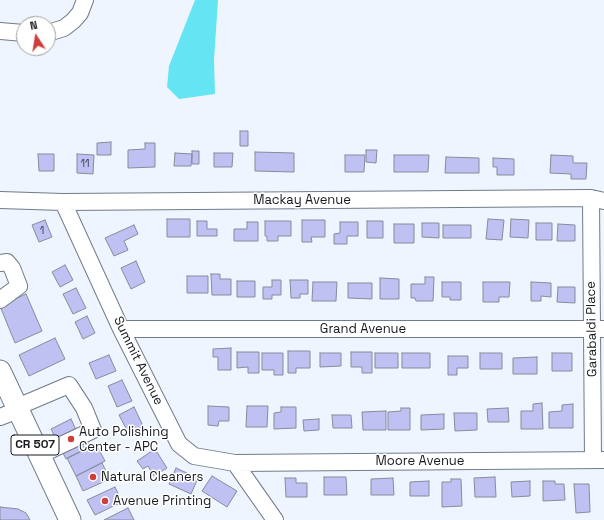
<!DOCTYPE html>
<html>
<head>
<meta charset="utf-8">
<style>
  body { margin:0 }
  #map { position:relative; width:604px; height:520px; overflow:hidden; background:#eef5fe; font-family:"Space Grotesk",sans-serif }
  canvas { display:block }
  .north { position:absolute; left:16px; top:16px; width:40px; height:40px; box-sizing:border-box; background:#fff; border:1px solid #a2a3a5; border-radius:50%; rotate:348deg; font-size:11px; font-weight:700; line-height:16px; text-align:center; color:#161a1f }
  .north::after { content:''; display:block; margin:auto; width:14px; height:18px; background:#ce3f3c; clip-path:polygon(50% 0,100% 100%,50% 72%,0 100%) }
</style>
</head>
<body>
<div id="map">
<canvas width="604" height="520"></canvas>
<div class="north">N</div>
</div>
<script>
const context = document.querySelector('canvas').getContext('2d');
context.lineJoin = 'round';
function paint(path, color) { context.fillStyle = color; context.fill(path, 'evenodd'); }
const shape = rows => new Path2D(rows.map(r => 'M' + r).join(''));
function trace(path, color, width, dash) { context.strokeStyle = color; context.lineWidth = width; context.lineCap = dash ? 'butt' : 'round'; context.setLineDash(dash || []); context.stroke(path); }
function drawText(font, color, halo, rows, align = 'center') {
  context.font = font + ' "Space Grotesk",sans-serif'; context.lineWidth = 3; context.setLineDash([]); context.textBaseline = 'middle'; context.strokeStyle = halo; context.fillStyle = color; for (const [text, x, y, turn = 0] of rows) {
    context.save(); context.translate(x, y); context.rotate((+turn || 0) * Math.PI / 180); context.textAlign = isNaN(turn) ? turn : align; if (halo) context.strokeText(text, 0, 0); context.fillText(text, 0, 0); context.restore();
  }
}
paint(shape([
  [195,0,218,0,214,60,215,94,179,99,167,87,169,66]
]), '#65e5f3');
const building = shape([
  [240,131,248,131,248,146,240,146,240,131],
  [111,142,111,155,97,155,97,143,111,142],
  [145,143,155,143,155,167,128,168,128,150,145,149,145,143],
  [366,150,377,150,376,163,366,162,366,150],
  [192,151,199,151,199,164,192,164,192,151],
  [255,152,294,153,294,172,255,171,255,152],
  [175,153,192,154,191,166,174,166,175,153],
  [214,153,233,153,232,167,214,167,214,153],
  [38,154,54,154,54,171,39,171,38,154],
  [77,154,94,155,93,174,77,173,77,154],
  [345,155,365,155,364,172,345,172,345,155],
  [394,155,429,155,428,172,394,172,394,155],
  [551,155,573,156,573,163,587,163,586,179,571,179,571,174,550,173,551,155],
  [446,157,479,158,479,173,445,173,446,157],
  [493,158,514,159,514,175,497,175,497,167,493,167,493,158],
  [167,219,190,219,190,237,167,237,167,219],
  [488,219,504,220,502,240,486,239,488,219],
  [511,219,529,220,528,238,510,237,511,219],
  [45,220,52,237,39,242,32,225,45,220],
  [302,220,325,220,325,237,311,237,312,242,302,242,302,220],
  [197,221,207,221,207,229,217,229,217,236,197,236,197,221],
  [265,221,291,221,291,236,278,236,278,241,267,241,267,236,265,236,265,221],
  [367,221,383,221,383,238,367,238,367,221],
  [247,222,258,222,258,241,234,241,234,229,247,229,247,222],
  [340,222,358,222,358,236,347,236,347,244,334,244,334,234,340,233,340,222],
  [422,223,439,223,439,238,422,237,422,223],
  [536,223,552,223,552,240,536,240,536,223],
  [394,224,414,224,414,243,394,243,394,224],
  [558,224,575,225,575,241,557,241,558,224],
  [134,225,138,234,124,241,128,250,114,256,105,238,134,225],
  [443,225,471,225,471,238,443,238,443,225],
  [136,261,145,282,131,289,121,268,136,261],
  [65,265,73,280,60,287,52,272,65,265],
  [211,274,220,274,220,279,231,279,231,295,212,295,211,274],
  [187,276,208,276,208,293,187,293,187,276],
  [425,277,434,277,433,301,416,301,415,298,411,298,411,284,425,284,425,277],
  [380,278,399,279,399,299,380,299,380,278],
  [272,280,281,280,281,295,272,295,272,299,263,299,263,287,272,287,272,280],
  [290,280,308,280,308,294,300,294,300,298,291,298,290,280],
  [237,281,255,281,255,297,237,297,237,281],
  [313,282,337,282,336,301,312,301,313,282],
  [442,282,461,282,461,300,450,300,450,297,442,297,442,282],
  [483,282,510,282,509,297,499,297,499,302,483,302,483,282],
  [531,282,551,283,551,297,541,296,541,301,531,301,531,282],
  [348,283,372,283,372,299,348,298,348,283],
  [558,287,575,287,575,303,557,302,558,287],
  [76,288,86,308,73,314,63,294,76,288],
  [26,294,42,331,15,343,0,306,26,294],
  [87,316,95,333,83,339,75,322,87,316],
  [55,338,65,359,29,376,19,355,55,338],
  [231,348,231,370,218,370,218,357,213,357,213,349,231,348],
  [288,351,310,351,310,368,296,368,296,373,288,373,288,351],
  [237,352,259,352,259,373,248,373,248,367,237,368,237,352],
  [351,352,372,352,372,373,362,373,362,367,351,367,351,352],
  [262,353,283,353,283,375,274,375,274,370,262,370,262,353],
  [320,353,341,353,341,366,320,367,320,353],
  [375,353,398,353,398,368,375,368,375,353],
  [402,353,430,353,430,368,402,368,402,353],
  [480,353,502,353,502,369,480,369,480,353],
  [552,353,572,353,572,371,552,371,552,353],
  [109,355,116,371,96,379,89,363,109,355],
  [448,356,468,356,468,368,457,368,457,375,448,375,448,356],
  [537,357,537,374,513,374,513,358,537,357],
  [122,380,132,401,117,407,108,386,122,380],
  [542,403,543,429,521,429,521,411,533,411,533,404,542,403],
  [573,404,573,428,549,428,549,412,562,411,562,405,573,404],
  [208,406,229,407,229,421,219,421,218,426,208,425,208,406],
  [247,406,268,406,267,427,246,427,247,406],
  [134,407,144,428,130,436,119,415,134,407],
  [281,407,296,407,296,428,274,429,274,413,281,412,281,407],
  [401,408,410,408,410,430,388,430,388,412,401,411,401,408],
  [508,408,509,422,488,422,487,409,508,408],
  [386,411,386,430,363,430,362,412,386,411],
  [454,413,477,413,477,430,455,431,454,413],
  [444,414,444,429,421,430,421,415,444,414],
  [332,415,351,415,352,428,333,428,332,415],
  [71,419,77,432,82,430,90,447,66,459,51,429,71,419],
  [319,419,319,430,304,431,303,420,319,419],
  [96,444,105,461,76,476,67,458,96,444],
  [155,449,167,468,154,476,148,466,143,469,137,461,155,449],
  [102,463,110,479,83,491,76,476,102,463],
  [176,468,198,478,191,494,169,484,176,468],
  [212,476,237,491,227,507,202,491,212,476],
  [324,477,346,477,347,495,324,495,324,477],
  [495,477,496,497,475,497,474,478,495,477],
  [285,478,296,478,296,483,307,483,307,497,286,497,285,478],
  [393,478,394,495,371,495,371,479,393,478],
  [451,479,461,479,462,506,442,507,442,482,451,482,451,479],
  [429,481,429,496,410,496,410,482,429,481],
  [530,481,530,496,512,497,511,482,530,481],
  [543,481,555,481,555,484,564,484,565,500,543,501,543,481],
  [574,484,589,484,590,512,576,513,574,484],
  [115,487,122,502,95,515,87,500,115,487],
  [0,507,18,509,26,513,30,520,0,520,0,507],
  [128,508,134,520,104,520,128,508]
]);
paint(building, '#bec1f2');
trace(building, '#898a9b', 1);
const minor = shape([
  [0,31,24,33],
  [48,33,64,28,73,21,80,13,85,0],
  [591,198,593,460],
  [0,200,63,202,591,198,604,201],
  [63,202,121,329,179,444,194,456,235,463,275,520],
  [0,263,7,262,12,268,19,286,0,300],
  [121,329,604,329],
  [17,407,69,385,84,408,93,430,40,455],
  [0,417,18,410],
  [235,463,604,460]
]);
const major = shape([
  [0,371,70,520]
]);
trace(minor, '#717b89', 18);
trace(major, '#717b89', 23);
trace(minor, '#fff', 16);
trace(major, '#fff', 21);
for (const [x, y, r, color] of [
  [71,439,4,"#ce3f3c"],
  [93,477,4,"#ce3f3c"],
  [105,501,4,"#ce3f3c"]
]) { const dot = new Path2D(); dot.arc(x, y, r, 0, 2 * Math.PI); context.fillStyle = color; context.fill(dot); trace(dot, '#fff', 1.5); }
drawText('11px', '#404454', null, [
  ["11",85,164],
  ["1",42,231]
]);
for (const [x, y, w] of [
  [35,445,48]
]) { const box = new Path2D(); box.roundRect(x - w / 2, y - 10, w, 20, 3); context.fillStyle = '#fff'; context.fill(box); trace(box, '#161a1f', 1); }
drawText('bold 12px', '#161a1f', null, [
  ["CR 507",35,445]
]);
drawText('13px', '#161a1f', '#fff', [
  ["Mackay Avenue",302,200],
  ["Grand Avenue",363,329],
  ["Garabaldi Place",592,329,-91],
  ["Summit Avenue",138,361,64],
  ["Moore Avenue",420,461]
]);
drawText('13px', '#161a1f', '#fff', [
  ["Auto Polishing",79,432],
  ["Center - APC",79,447],
  ["Natural Cleaners",101,477],
  ["Avenue Printing",113,501]
], 'left');
</script>
</body>
</html>
